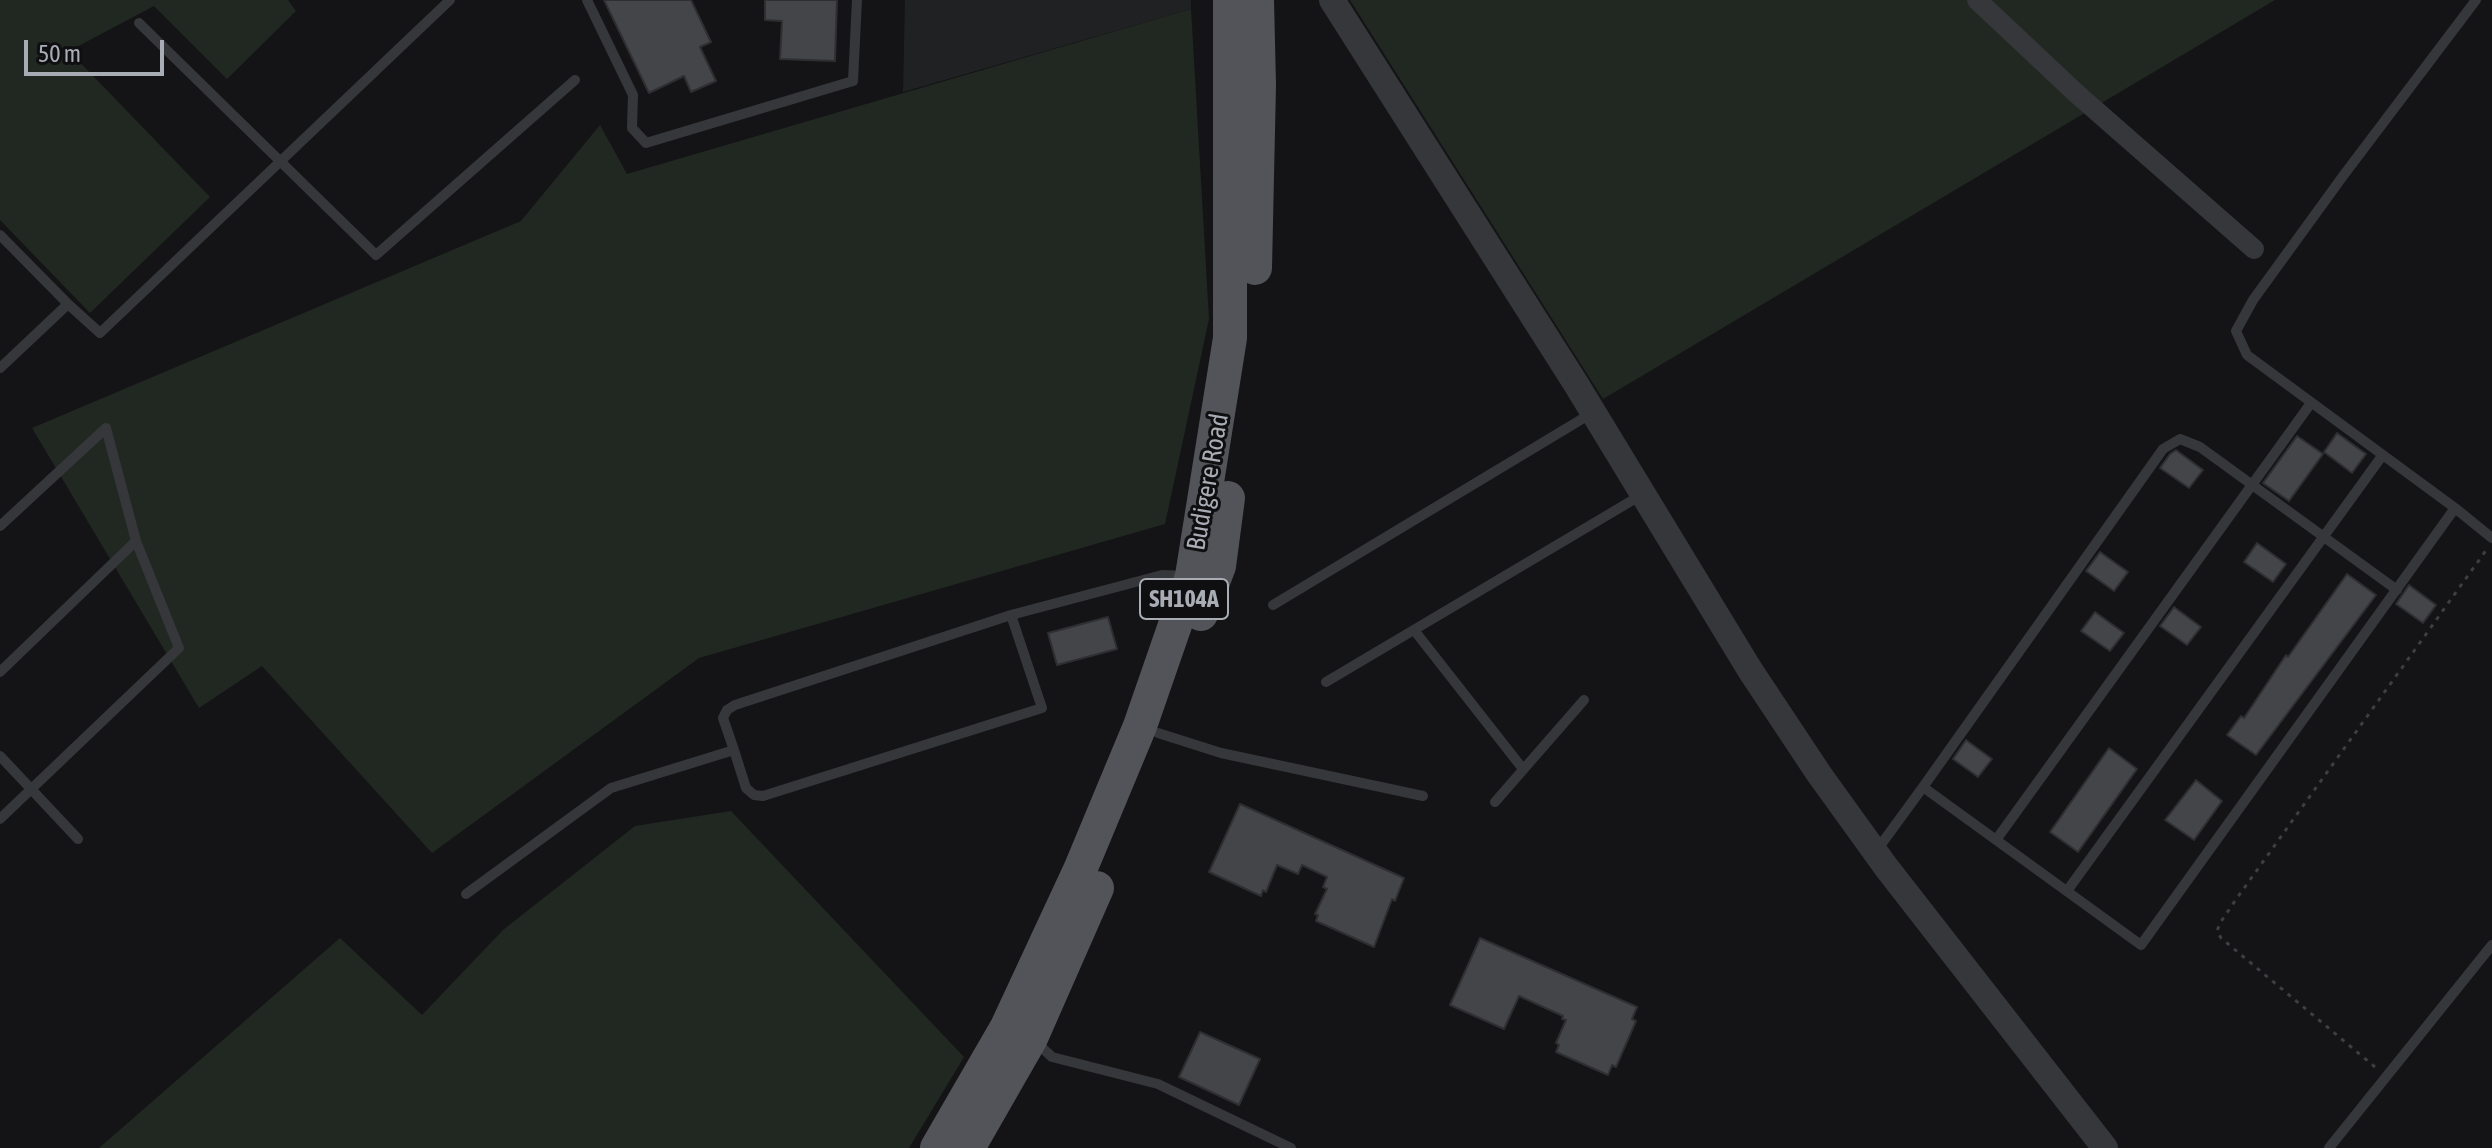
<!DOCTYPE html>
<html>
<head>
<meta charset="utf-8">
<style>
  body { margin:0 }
  #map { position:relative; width:2492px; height:1148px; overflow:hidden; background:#141416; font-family:"Asap Condensed",sans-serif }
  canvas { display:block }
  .scale { position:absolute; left:24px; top:40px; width:140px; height:36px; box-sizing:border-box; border:4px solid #a8acb4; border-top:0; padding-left:10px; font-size:24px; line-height:28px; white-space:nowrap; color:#a8acb4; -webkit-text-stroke:6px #0f0f11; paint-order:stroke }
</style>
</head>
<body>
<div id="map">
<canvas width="2492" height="1148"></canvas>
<div class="scale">50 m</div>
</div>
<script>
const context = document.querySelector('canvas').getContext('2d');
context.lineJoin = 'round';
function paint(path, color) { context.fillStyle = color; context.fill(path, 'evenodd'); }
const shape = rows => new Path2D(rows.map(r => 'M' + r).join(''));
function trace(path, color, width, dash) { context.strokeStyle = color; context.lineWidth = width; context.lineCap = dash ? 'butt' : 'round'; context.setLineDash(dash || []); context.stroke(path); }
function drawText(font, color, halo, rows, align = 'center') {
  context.font = font + ' "Asap Condensed",sans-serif'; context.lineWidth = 6; context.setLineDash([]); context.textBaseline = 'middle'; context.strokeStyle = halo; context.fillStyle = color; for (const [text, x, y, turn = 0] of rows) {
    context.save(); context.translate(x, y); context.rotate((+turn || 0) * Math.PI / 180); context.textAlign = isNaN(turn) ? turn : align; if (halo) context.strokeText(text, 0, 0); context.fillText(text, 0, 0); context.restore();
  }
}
paint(shape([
  [905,0,1191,0,1191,9,903,92]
]), '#202123');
paint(shape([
  [0,0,288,0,296,11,227,79,154,6,69,51,210,197,90,313,0,220],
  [1350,0,2275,0,1603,399],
  [1191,9,1209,319,1165,524,699,658,432,853,262,666,199,708,32,428,521,221,600,125,627,174],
  [731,811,964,1057,909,1148,99,1148,340,938,422,1015,503,930,635,826]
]), '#212822');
const building = shape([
  [604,0,691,0,711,42,700,47,716,81,691,92,684,76,649,93,604,0],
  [765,0,837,0,835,61,780,59,782,21,765,20,765,0],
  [2337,433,2366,454,2352,473,2324,452,2337,433],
  [2297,436,2323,454,2289,501,2263,483,2297,436],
  [2176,450,2203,470,2189,488,2160,468,2170,454,2176,450],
  [2257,543,2286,564,2273,582,2244,562,2257,543],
  [2100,552,2128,572,2114,591,2086,571,2100,552],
  [2347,574,2376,595,2256,755,2227,735,2241,716,2244,718,2286,655,2288,657,2347,574],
  [2409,585,2436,605,2423,623,2396,604,2409,585],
  [2174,607,2201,627,2187,645,2160,626,2174,607],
  [2095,612,2124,633,2110,651,2081,631,2095,612],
  [1108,617,1117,649,1057,665,1048,633,1108,617],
  [1966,740,1992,759,1978,777,1953,759,1966,740],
  [2109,748,2137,769,2078,852,2050,832,2109,748],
  [2196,780,2222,801,2194,840,2165,820,2196,780],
  [1240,804,1404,878,1395,901,1392,899,1374,947,1316,921,1318,915,1315,914,1327,889,1323,887,1327,877,1302,865,1298,874,1277,865,1266,892,1263,890,1261,896,1209,872,1240,804],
  [1480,938,1637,1007,1632,1019,1636,1021,1616,1067,1612,1065,1608,1075,1556,1052,1559,1045,1556,1043,1566,1020,1562,1019,1563,1016,1519,996,1504,1029,1450,1005,1480,938],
  [1200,1032,1260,1059,1239,1105,1179,1077,1200,1032]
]);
paint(building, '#434548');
trace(building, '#2f2f32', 2);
trace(shape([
  [2375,1067,2221,938,2217,931,2220,923,2237,898,2487,549]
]), '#3c3e41', 3, [4, 6]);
trace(shape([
  [587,0,633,95,632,128,646,143,853,81,857,0],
  [2476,0,2343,176,2253,300,2236,331,2247,355,2455,508,2492,538],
  [139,23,376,255,575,80],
  [0,235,68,304],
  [0,368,68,304,100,333,450,0],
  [0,526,106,428,136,541,179,648,0,819],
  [1273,605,1592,413],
  [1414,630,1523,769],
  [0,672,136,541],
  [1326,682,1643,494],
  [1158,733,1221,753,1423,796],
  [734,750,746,788,754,795,763,796,1042,708,1011,615],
  [0,756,78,839],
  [1923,787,2163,449,2180,439,2200,447,2397,590],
  [1495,802,1584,700],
  [1996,840,2311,403],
  [1877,850,1923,787,2141,945,2455,508],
  [2067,891,2382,456],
  [466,894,611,788,734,750,723,718,727,710,735,705,1011,615,1162,575,1185,576],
  [1036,1042,1052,1057,1158,1084,1291,1148],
  [2329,1148,2492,945]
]), '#36373a', 10);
trace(shape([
  [1977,0,2077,94,2254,249]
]), '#36373a', 20);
trace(shape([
  [1332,0,1576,384,1750,670,1819,774,1886,867,2105,1148]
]), '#36373a', 26);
trace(shape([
  [1255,268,1259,85,1257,0],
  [1201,614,1219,566,1228,498],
  [937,1148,1007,1027,1080,870,1140,726,1192,576,1230,338,1230,0],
  [968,1148,1031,1038,1097,888]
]), '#525459', 34);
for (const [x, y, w] of [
  [1184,599,88]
]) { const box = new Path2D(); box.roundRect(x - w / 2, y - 20, w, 40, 6); context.fillStyle = '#0f0f11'; context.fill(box); trace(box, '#a8acb4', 2); }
drawText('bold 24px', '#a8acb4', null, [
  ["SH104A",1184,599]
]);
drawText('26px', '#a8acb4', '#0f0f11', [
  ["Budigere Road",1208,482,-80]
]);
</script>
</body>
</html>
